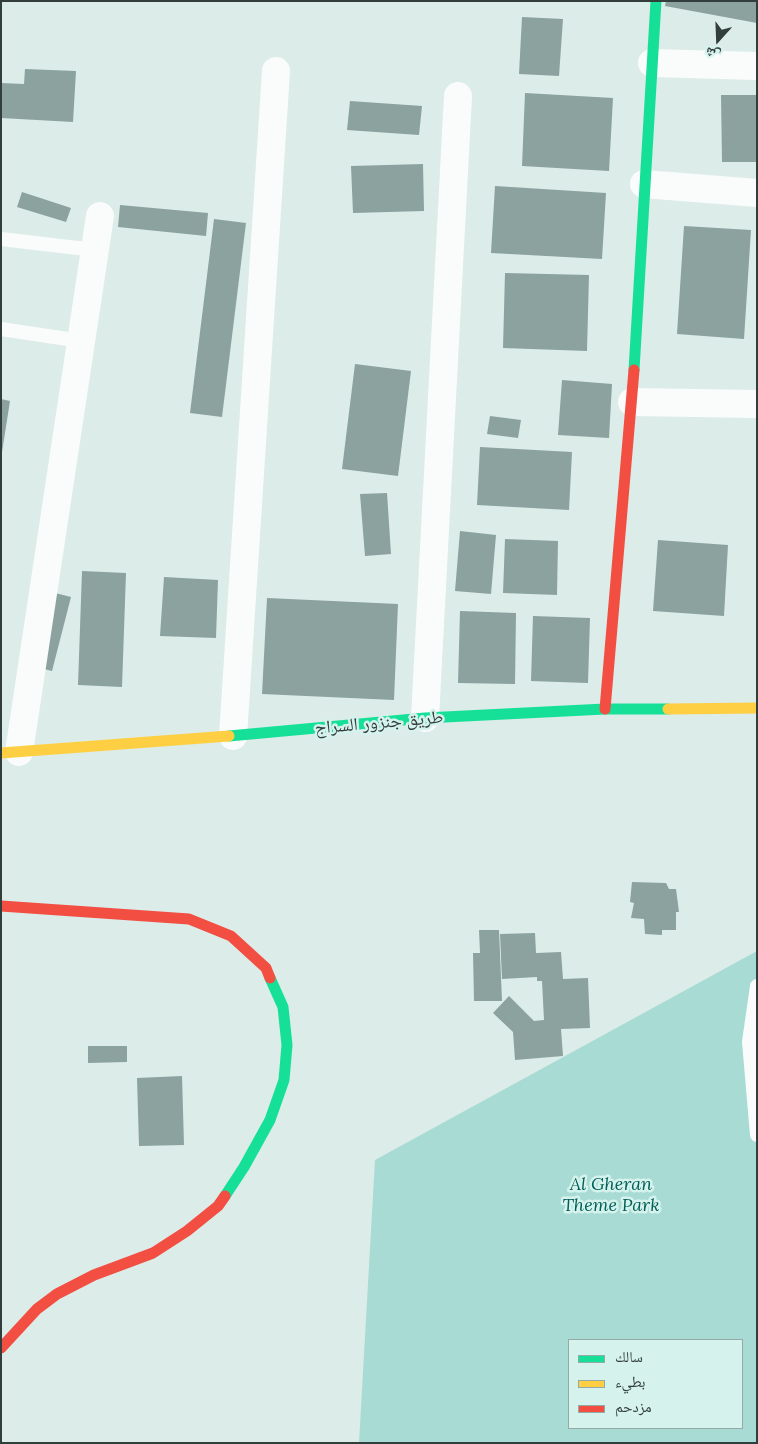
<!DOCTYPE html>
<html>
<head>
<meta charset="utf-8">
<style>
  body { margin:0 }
  #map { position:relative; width:758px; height:1444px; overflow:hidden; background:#dcece9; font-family:Lora,"Noto Naskh Arabic",serif }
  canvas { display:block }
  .frame { position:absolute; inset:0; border:2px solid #323e3c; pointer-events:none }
  .legend { position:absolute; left:568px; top:1339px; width:175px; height:90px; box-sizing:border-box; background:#d6f2ed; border:1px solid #94aaa6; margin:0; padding:6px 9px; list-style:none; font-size:15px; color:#323e3c }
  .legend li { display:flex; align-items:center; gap:10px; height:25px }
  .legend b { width:25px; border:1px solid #94aaa6 }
  .north { position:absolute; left:693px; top:15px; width:50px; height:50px; -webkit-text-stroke:4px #d6f2ed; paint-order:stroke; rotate:200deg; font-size:14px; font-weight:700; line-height:20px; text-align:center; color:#323e3c }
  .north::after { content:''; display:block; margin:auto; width:18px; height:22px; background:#323e3c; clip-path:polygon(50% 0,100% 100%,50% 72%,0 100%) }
</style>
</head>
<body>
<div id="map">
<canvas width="758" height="1444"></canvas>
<div class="frame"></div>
<ul class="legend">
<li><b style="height:6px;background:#16e098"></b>سالك</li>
<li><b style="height:6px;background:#ffcf43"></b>بطيء</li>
<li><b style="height:6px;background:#f24e42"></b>مزدحم</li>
</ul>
<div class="north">ش</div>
</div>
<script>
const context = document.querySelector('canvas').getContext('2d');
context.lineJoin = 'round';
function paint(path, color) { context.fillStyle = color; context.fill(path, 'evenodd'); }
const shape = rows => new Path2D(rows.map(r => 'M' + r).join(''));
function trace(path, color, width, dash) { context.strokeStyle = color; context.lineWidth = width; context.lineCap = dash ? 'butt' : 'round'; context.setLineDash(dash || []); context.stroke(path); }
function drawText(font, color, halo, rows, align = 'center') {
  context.font = font + ' Lora,"Noto Naskh Arabic",serif'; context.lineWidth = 5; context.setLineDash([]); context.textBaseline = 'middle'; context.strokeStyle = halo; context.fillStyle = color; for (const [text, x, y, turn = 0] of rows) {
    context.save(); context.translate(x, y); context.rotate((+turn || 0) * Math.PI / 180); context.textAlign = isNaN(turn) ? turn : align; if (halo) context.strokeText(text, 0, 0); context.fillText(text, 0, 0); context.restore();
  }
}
paint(shape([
  [757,951,757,1443,359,1443,375,1160],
  [569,1340,742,1340,742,1428,569,1428]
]), '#a8dbd3');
paint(shape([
  [666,1,757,1,757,23,665,6],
  [522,17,563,19,559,76,519,74],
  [25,69,76,71,73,122,1,118,1,83,24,84],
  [525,93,613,98,609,171,522,166],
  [721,95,757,95,757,162,722,162],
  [350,101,422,106,419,135,347,130],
  [423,164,424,211,353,213,351,166],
  [495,186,606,193,602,259,491,253],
  [22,192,71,208,66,222,17,207],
  [120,205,208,213,206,236,118,227],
  [214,219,246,223,222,417,190,413],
  [684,226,751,230,744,339,677,334],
  [505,273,589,275,587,351,503,348],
  [355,364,411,371,398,476,342,469],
  [562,380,612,384,609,438,558,435],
  [1,399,10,401,2,452,1,452],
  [490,416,521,420,518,438,487,434],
  [480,447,572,452,569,510,477,505],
  [387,493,391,554,365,556,360,494],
  [460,531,496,535,491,594,455,591],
  [505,539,558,541,557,595,503,593],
  [658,540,728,545,724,616,653,611],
  [82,571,126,573,122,687,78,685],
  [164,577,218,580,216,638,160,636],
  [55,593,71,597,52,671,36,667],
  [267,598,398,604,394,700,262,694],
  [460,611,516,613,515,684,458,683],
  [533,616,590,618,588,683,531,681],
  [632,882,666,883,669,889,676,889,679,912,676,912,676,930,662,930,662,935,645,934,644,919,631,918,634,903,630,902],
  [479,930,499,930,502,1001,474,1001,473,953,480,953],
  [535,933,536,953,561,952,563,979,588,978,590,1028,561,1029,563,1056,515,1060,513,1032,493,1013,509,996,534,1021,544,1020,542,981,537,981,537,977,502,979,500,934],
  [88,1046,127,1046,127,1062,88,1063],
  [182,1076,184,1145,139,1146,137,1078]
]), '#8ba29f');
trace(shape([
  [1,239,95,250],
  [1,329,81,341],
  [757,986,749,1042,757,1135]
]), '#fafcfc', 14);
trace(shape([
  [652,63,757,66],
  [644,184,757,193],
  [632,402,757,404],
  [425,718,458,96],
  [233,736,276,71],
  [19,752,100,216]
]), '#fafcfc', 28);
trace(shape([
  [634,370,656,1],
  [229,736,425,718,605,709,668,709],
  [225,1196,244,1167,270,1120,284,1080,287,1045,283,1007,270,978]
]), '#16e098', 11);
trace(shape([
  [668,709,757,708],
  [1,753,229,736]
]), '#ffcf43', 11);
trace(shape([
  [605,709,634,370],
  [1,906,189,919,231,936,266,968,270,978],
  [1,1348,37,1309,57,1294,94,1275,153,1253,187,1231,218,1206,225,1196]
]), '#f24e42', 11);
drawText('18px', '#323e3c', '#d6f2ed', [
  ["طريق جنزور السراج",379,723,-5]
]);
drawText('italic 18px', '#005f57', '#d6f2ed', [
  ["Al Gheran",611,1185],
  ["Theme Park",611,1206]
]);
</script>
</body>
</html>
